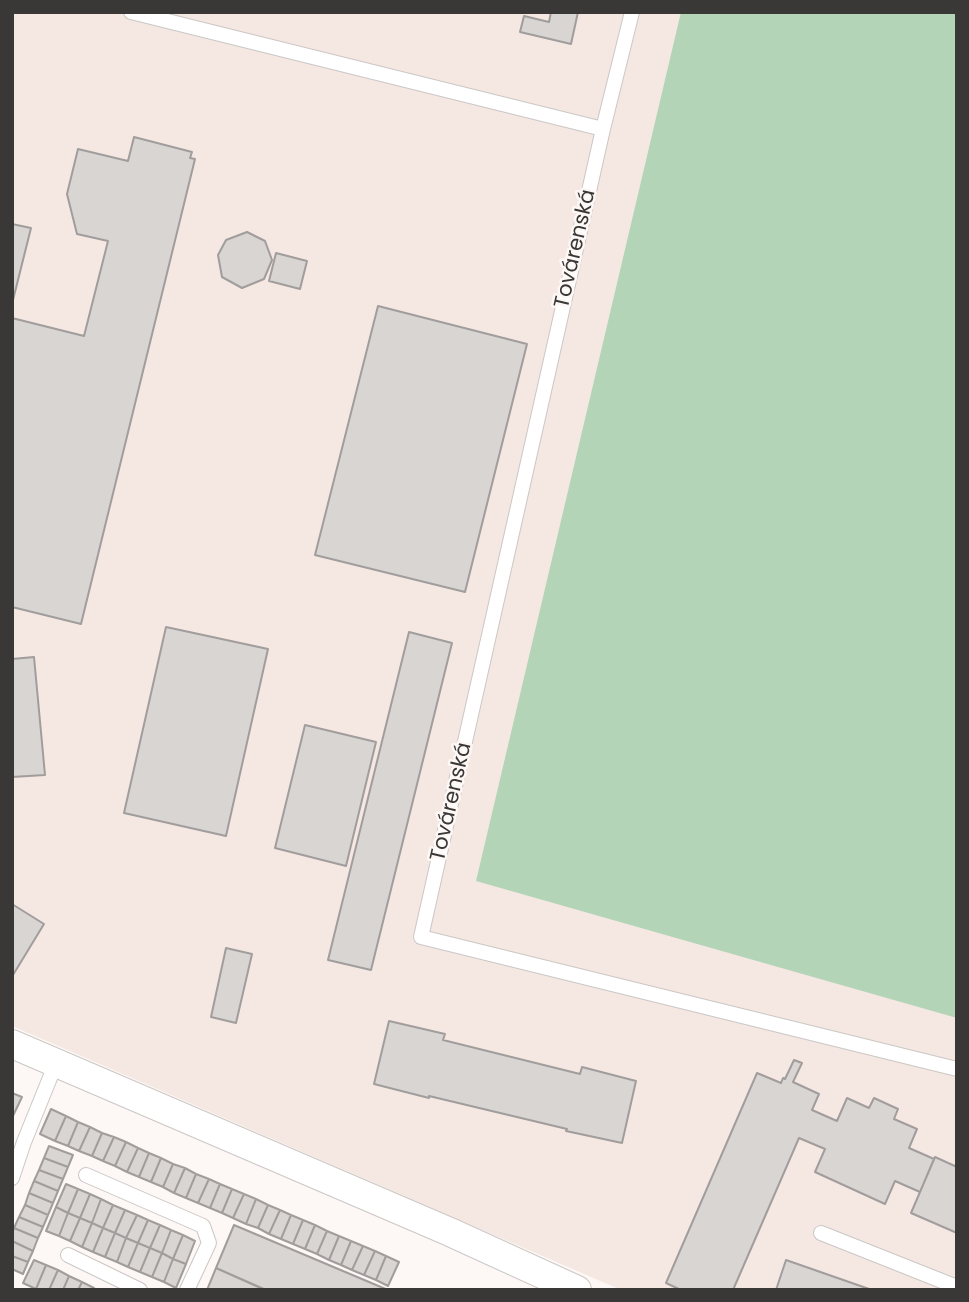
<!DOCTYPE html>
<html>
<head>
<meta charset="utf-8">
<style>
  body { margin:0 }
  #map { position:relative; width:969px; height:1302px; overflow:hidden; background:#fdf8f6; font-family:Poppins,sans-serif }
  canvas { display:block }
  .frame { position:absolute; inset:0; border:14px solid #393837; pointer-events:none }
</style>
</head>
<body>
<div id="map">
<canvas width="969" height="1302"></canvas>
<div class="frame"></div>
</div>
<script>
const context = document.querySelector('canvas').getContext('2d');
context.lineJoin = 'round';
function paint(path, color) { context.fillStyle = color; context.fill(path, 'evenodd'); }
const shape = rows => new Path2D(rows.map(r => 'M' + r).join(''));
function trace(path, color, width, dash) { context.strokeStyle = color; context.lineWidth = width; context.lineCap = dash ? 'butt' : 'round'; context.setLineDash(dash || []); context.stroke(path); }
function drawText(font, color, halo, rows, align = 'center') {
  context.font = font + ' Poppins,sans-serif'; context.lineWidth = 5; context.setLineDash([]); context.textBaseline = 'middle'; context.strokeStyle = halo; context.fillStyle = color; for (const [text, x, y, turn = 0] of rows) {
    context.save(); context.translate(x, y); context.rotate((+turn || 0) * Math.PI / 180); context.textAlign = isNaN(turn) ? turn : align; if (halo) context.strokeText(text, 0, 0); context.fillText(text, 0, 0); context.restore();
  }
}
paint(shape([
  [12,12,957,12,957,1290,621,1290,12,1026]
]), '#f5e8e3');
paint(shape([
  [681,12,957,12,957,1018,476,881]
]), '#b4d4b7');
const building = shape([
  [551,12,578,12,571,44,520,32,524,16,549,22,551,12],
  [134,137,192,152,190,158,195,159,81,624,12,607,12,318,84,336,108,241,77,234,67,194,78,149,128,161,134,137],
  [12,224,31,228,12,304,12,224],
  [247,232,265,241,272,260,264,279,242,288,222,277,218,255,226,240,247,232],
  [276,253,307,261,300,289,269,281,276,253],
  [378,306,527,344,465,592,315,555,378,306],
  [166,627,268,649,226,836,124,813,166,627],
  [409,632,452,643,371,970,328,960,409,632],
  [34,657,45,775,12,777,12,659,34,657],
  [305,725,376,742,346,866,275,848,305,725],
  [12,904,44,924,13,975,12,974,12,904],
  [226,948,252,954,236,1023,211,1017,226,948],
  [389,1021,445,1034,443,1040,580,1074,582,1067,636,1081,622,1143,566,1131,567,1129,429,1096,429,1098,374,1084,389,1021],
  [794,1060,802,1063,793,1082,819,1094,812,1110,837,1121,847,1098,869,1108,874,1098,898,1109,894,1119,917,1129,909,1148,934,1159,920,1192,895,1181,885,1204,815,1172,825,1149,799,1138,733,1290,681,1290,666,1283,757,1073,781,1083,783,1078,785,1079,794,1060],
  [12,1093,22,1097,12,1118,12,1093],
  [51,1109,66,1116,55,1141,40,1134,51,1109],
  [66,1116,78,1122,68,1146,55,1141,66,1116],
  [78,1122,90,1127,79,1151,68,1146,78,1122],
  [90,1127,102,1133,92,1156,79,1151,90,1127],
  [102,1133,114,1137,103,1161,92,1156,102,1133],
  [114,1137,126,1142,115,1166,103,1161,114,1137],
  [126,1142,138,1148,127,1172,115,1166,126,1142],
  [49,1146,73,1155,68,1167,44,1158,49,1146],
  [138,1148,149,1153,139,1177,127,1172,138,1148],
  [149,1153,161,1158,151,1182,139,1177,149,1153],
  [935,1157,957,1167,957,1233,911,1213,935,1157],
  [44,1158,68,1167,63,1179,39,1170,44,1158],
  [161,1158,173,1164,163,1187,151,1182,161,1158],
  [173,1164,185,1168,174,1193,163,1187,173,1164],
  [185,1168,196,1174,186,1198,174,1193,185,1168],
  [39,1170,63,1179,58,1191,34,1181,39,1170],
  [196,1174,209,1179,198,1203,186,1198,196,1174],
  [209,1179,220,1184,210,1208,198,1203,209,1179],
  [34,1181,58,1191,53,1203,29,1193,34,1181],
  [66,1184,78,1189,68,1213,56,1207,66,1184],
  [220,1184,232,1189,222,1213,210,1208,220,1184],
  [78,1189,90,1194,80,1218,68,1213,78,1189],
  [232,1189,244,1194,233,1218,222,1213,232,1189],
  [29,1193,53,1203,48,1215,25,1205,29,1193],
  [90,1194,101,1199,92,1223,80,1218,90,1194],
  [244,1194,256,1199,246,1224,233,1218,244,1194],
  [101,1199,113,1205,103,1228,92,1223,101,1199],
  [256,1199,268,1205,258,1228,246,1224,256,1199],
  [25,1205,48,1215,43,1227,19,1217,25,1205],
  [113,1205,125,1210,115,1233,103,1228,113,1205],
  [268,1205,280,1210,269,1234,258,1228,268,1205],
  [56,1207,68,1213,59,1236,46,1231,56,1207],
  [125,1210,137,1215,126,1238,115,1233,125,1210],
  [280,1210,291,1215,281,1239,269,1234,280,1210],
  [68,1213,80,1218,70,1241,59,1236,68,1213],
  [137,1215,148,1220,138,1243,126,1238,137,1215],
  [291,1215,303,1220,293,1244,281,1239,291,1215],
  [19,1217,43,1227,38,1238,14,1228,19,1217],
  [80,1218,92,1223,82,1247,70,1241,80,1218],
  [148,1220,160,1225,150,1248,138,1243,148,1220],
  [303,1220,315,1225,305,1249,293,1244,303,1220],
  [92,1223,103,1228,93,1252,82,1247,92,1223],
  [160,1225,171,1230,162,1253,150,1248,160,1225],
  [234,1225,388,1290,266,1290,216,1268,234,1225],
  [315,1225,327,1231,317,1254,305,1249,315,1225],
  [14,1228,38,1238,33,1251,12,1241,12,1234,14,1228],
  [103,1228,115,1233,105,1257,93,1252,103,1228],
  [171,1230,183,1235,173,1259,162,1253,171,1230],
  [327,1231,339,1236,329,1260,317,1254,327,1231],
  [115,1233,126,1238,117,1262,105,1257,115,1233],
  [183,1235,195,1241,186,1264,173,1259,183,1235],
  [339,1236,351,1241,341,1265,329,1260,339,1236],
  [126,1238,138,1243,128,1267,117,1262,126,1238],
  [12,1241,33,1251,28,1262,12,1256,12,1241],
  [351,1241,363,1246,352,1270,341,1265,351,1241],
  [138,1243,150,1248,140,1272,128,1267,138,1243],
  [363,1246,375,1251,364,1275,352,1270,363,1246],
  [150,1248,162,1253,152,1277,140,1272,150,1248],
  [375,1251,386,1256,376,1280,364,1275,375,1251],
  [162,1253,173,1259,164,1282,152,1277,162,1253],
  [12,1256,28,1262,23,1274,12,1269,12,1256],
  [386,1256,399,1262,388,1286,376,1280,386,1256],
  [173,1259,186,1264,176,1288,164,1282,173,1259],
  [34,1260,46,1265,36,1289,23,1283,34,1260],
  [786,1260,872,1290,776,1290,786,1260],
  [46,1265,58,1270,49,1290,38,1290,36,1289,46,1265],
  [216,1268,263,1289,263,1290,207,1290,216,1268],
  [58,1270,69,1276,63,1290,49,1290,58,1270],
  [69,1276,82,1282,78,1290,63,1290,69,1276],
  [82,1282,94,1288,93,1290,78,1290,82,1282]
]);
paint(building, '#d9d5d3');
trace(building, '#a19d9c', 2);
const service = shape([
  [131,12,603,129,632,12],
  [603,129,421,937,957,1069],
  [86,1175,203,1226,209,1243,187,1290],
  [12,1178,24,1142,56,1063],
  [821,1233,957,1287],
  [68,1255,140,1290]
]);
const minor = shape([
  [12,1044,450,1232,577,1290]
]);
trace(service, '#cbc7c5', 16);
trace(minor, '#cbc7c5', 30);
trace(service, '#fff', 14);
trace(minor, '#fff', 28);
drawText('21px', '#393837', '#fdf8f6', [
  ["Továrenská",576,249,-77],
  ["Továrenská",452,802,-77]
]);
</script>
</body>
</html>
